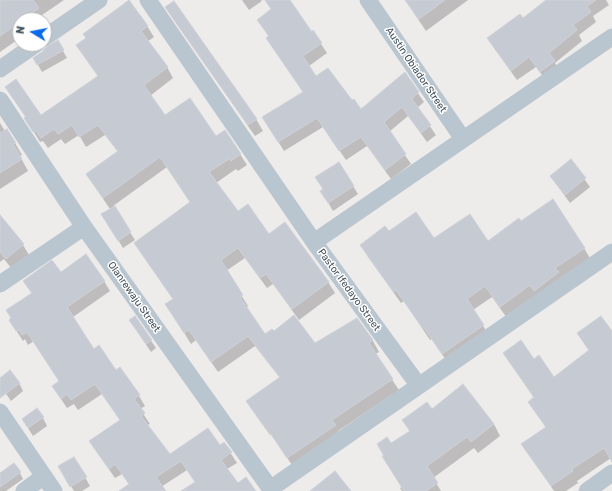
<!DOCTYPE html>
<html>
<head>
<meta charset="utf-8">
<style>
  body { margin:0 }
  #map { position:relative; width:612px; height:491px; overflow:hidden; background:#eeebeb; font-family:Rubik,sans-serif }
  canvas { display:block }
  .north { position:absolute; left:12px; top:12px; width:40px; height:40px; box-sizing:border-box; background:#fff; border:1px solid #b3b9bd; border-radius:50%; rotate:280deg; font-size:11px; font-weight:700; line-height:16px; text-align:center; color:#424f5a }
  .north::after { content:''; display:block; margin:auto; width:14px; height:18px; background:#0a6ae9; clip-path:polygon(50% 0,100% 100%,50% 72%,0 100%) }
</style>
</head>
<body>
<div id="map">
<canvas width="612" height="491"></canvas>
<div class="north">N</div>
</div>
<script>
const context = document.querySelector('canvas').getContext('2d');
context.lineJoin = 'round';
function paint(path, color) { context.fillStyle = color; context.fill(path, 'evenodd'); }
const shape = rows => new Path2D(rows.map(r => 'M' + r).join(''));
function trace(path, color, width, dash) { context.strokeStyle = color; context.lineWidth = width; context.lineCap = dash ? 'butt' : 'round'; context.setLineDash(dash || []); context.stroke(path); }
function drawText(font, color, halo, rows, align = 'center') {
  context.font = font + ' Rubik,sans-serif'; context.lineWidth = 3; context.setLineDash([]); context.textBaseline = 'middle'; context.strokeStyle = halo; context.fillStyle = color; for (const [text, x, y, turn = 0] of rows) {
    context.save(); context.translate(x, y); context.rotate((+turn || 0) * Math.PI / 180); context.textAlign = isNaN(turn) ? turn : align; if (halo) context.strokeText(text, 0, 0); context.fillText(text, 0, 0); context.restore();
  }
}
paint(shape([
  [0,0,64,0,42,15,45,20,44,21,20,20,20,38,0,52],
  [242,0,261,0,262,1,249,10],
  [266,0,289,0,312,33,313,32,327,53,309,66,316,78,352,101,361,110,404,73,424,102,417,108,436,135,427,142,408,116,389,132,411,164,391,179,367,146,346,160,323,127,284,151,269,127,304,92,258,20,272,10],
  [405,0,468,0,426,31],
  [547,0,606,0,609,5,593,16,596,22,579,35,582,41,555,63,560,72,547,82,536,67,517,80,494,48,523,19],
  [166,8,256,119,263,131,255,136,173,19],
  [147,26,154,37,147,42,167,67,173,78,150,96,165,116,216,137,240,154,247,165,238,171,236,169,216,183,237,212,328,282,335,293,299,320,273,284,267,288,245,258,226,271,248,306,246,308,265,335,273,332,315,345,357,319,373,341,379,352,375,354,399,390,338,431,341,436,294,468,271,434,270,435,254,412,248,402,280,378,255,346,218,372,196,340,191,344,173,315,174,300,191,203,167,167,113,206,135,240,123,248,107,222,110,209,87,175,118,152,105,135,86,147,79,135,65,144,61,139,48,148,43,141,40,142,32,129,26,118,6,87,41,116,99,77,77,45],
  [58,42,67,58,42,72,34,58],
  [0,123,5,131,15,143,22,155,20,156,28,171,0,189],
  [571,161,590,187,570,203,551,177],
  [353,186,358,194,333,211,326,199],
  [0,216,23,245,29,255,12,269,4,259,0,262],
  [521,222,584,248,591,260,507,318,492,297,473,310,490,337,449,365,432,339,430,340,404,301,401,303,368,257,361,245,389,233,434,239,488,242],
  [60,274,104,281,110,291,73,317,94,350,139,396,145,406,140,409,150,424,147,425,170,455,220,446,224,443,237,463,227,469,238,485,255,491,183,491,196,483,187,470,161,487,163,491,134,491,122,474,115,478,96,451,120,420,102,394,78,410,74,404,67,408,59,396,60,382,34,341,28,345,25,339,23,341,16,330,32,294,24,281],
  [135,317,156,348,151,352,135,328],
  [612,332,612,460,611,458,577,481,578,483,566,491,554,491,523,444,546,428,529,402,534,398,504,354,534,360,554,378,589,351,578,334],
  [0,380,19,383,23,391,11,401,0,385],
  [432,411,494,424,500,436,478,453,474,448,433,478,441,491,402,491,400,488,402,487,391,444,410,432,403,420],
  [43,418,47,426,33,436,23,420],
  [74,458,90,486,82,491,74,491,59,467],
  [20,473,23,479,6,491,0,491,0,474]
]), '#0003');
const building = shape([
  [0,0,33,0,39,8,23,20,20,20,20,22,0,36,0,0],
  [129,0,148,26,141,31,168,67,144,85,165,115,190,98,216,136,225,130,241,154,231,161,229,159,209,172,238,211,248,204,269,234,285,222,329,282,292,309,266,274,260,278,238,248,221,260,243,295,240,297,265,334,272,329,274,331,294,315,315,343,357,318,373,340,369,343,393,379,332,420,336,425,287,458,264,424,263,425,246,401,280,377,248,336,211,362,189,330,184,333,165,304,173,299,134,243,190,202,160,157,103,198,86,174,118,151,98,125,79,137,72,125,58,134,54,129,41,138,36,131,33,132,24,118,26,117,5,87,16,79,41,115,98,76,76,45,86,38,83,34,129,0],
  [265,0,290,0,312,32,313,30,322,43,303,56,316,76,328,68,352,100,354,99,361,109,405,72,419,92,412,99,431,125,421,133,402,107,384,122,406,154,385,170,361,137,339,151,317,118,278,142,262,117,303,92,266,38,269,36,257,20,271,9,265,0],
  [405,0,445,0,419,19,405,0],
  [546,0,596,0,587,6,591,12,573,25,577,30,549,53,555,61,540,72,529,57,511,71,487,38,520,14,523,18,546,0],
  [174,1,257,119,248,125,165,7,174,1],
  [58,40,64,50,37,65,33,58,42,52,45,48,58,40],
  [7,129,16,143,13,144,22,159,0,173,0,133,7,129],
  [571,159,586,178,565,195,550,176,571,159],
  [339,162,354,186,328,203,320,191,323,189,315,177,339,162],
  [553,199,585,248,555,268,559,272,534,291,530,285,500,307,485,286,467,299,484,325,442,354,424,328,423,329,396,290,394,292,360,245,385,226,389,231,416,212,434,238,470,214,488,241,519,218,521,221,553,199],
  [115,206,131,232,118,241,101,214,115,206],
  [0,215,24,244,6,259,0,252,0,215],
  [86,254,105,281,67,307,94,349,99,345,116,370,120,367,140,395,134,399,145,413,141,416,170,454,208,428,220,445,224,442,232,452,221,460,238,483,246,477,256,491,181,491,195,482,181,461,156,477,166,491,119,491,129,484,115,464,109,469,89,441,120,420,95,384,71,400,67,394,61,399,52,386,59,381,53,372,27,332,22,335,19,330,16,331,9,320,11,318,6,310,32,293,23,281,52,260,61,272,86,254],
  [135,316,152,340,146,344,129,320,135,316],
  [601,316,612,331,612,462,604,448,572,469,573,471,551,486,521,444,546,427,528,402,534,397,503,353,521,340,534,359,539,355,554,377,589,350,577,333,601,316],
  [10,370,20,383,0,398,0,378,10,370],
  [463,384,494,424,471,442,467,437,427,466,438,483,426,491,404,491,382,456,384,456,377,444,387,437,391,443,410,431,402,420,427,402,432,409,463,384],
  [37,408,44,417,28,428,22,419,37,408],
  [74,457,87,477,70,487,58,466,74,457],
  [14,463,21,472,0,487,0,473,14,463],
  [335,471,351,491,310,491,335,471]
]);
paint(building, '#c6cad2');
trace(building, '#ced1d8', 1);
trace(shape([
  [148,0,314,242,419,386],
  [368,0,463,139],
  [44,38,99,0],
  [0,69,36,44],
  [0,100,84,227,272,491],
  [314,242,612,37],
  [0,284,84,227],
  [0,412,54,491],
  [270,489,612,252],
  [24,491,44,476],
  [587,491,612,473]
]), '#bac6cf', 17);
drawText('10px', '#424f5a', '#fff', [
  ["Austin Obiador Street",416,70,56],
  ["Pastor Ifedayo Street",349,290,54],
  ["Olanrewaju Street",134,297,55]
]);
</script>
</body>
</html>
